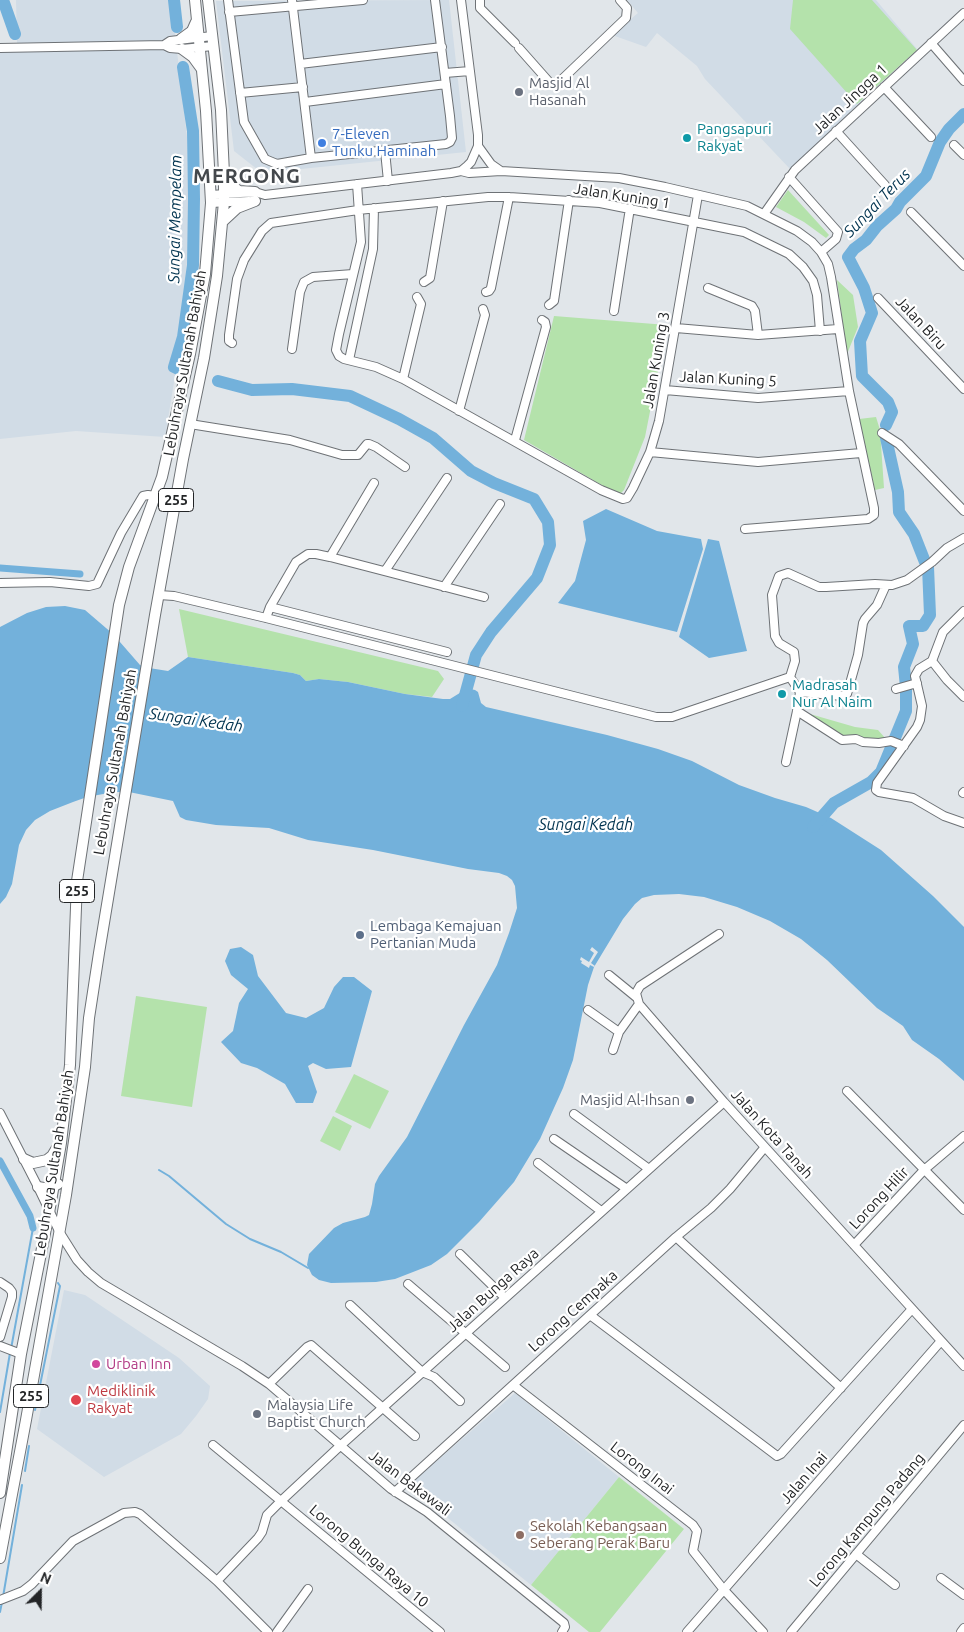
<!DOCTYPE html>
<html>
<head>
<meta charset="utf-8">
<style>
  body { margin:0 }
  #map { position:relative; width:964px; height:1632px; overflow:hidden; background:#e1e6ea; font-family:Ubuntu,sans-serif }
  canvas { display:block }
  .north { position:absolute; left:15px; top:1567px; width:50px; height:50px; -webkit-text-stroke:4px #fff; paint-order:stroke; rotate:23deg; font-size:14px; font-weight:700; line-height:20px; text-align:center; color:#232527 }
  .north::after { content:''; display:block; margin:auto; width:18px; height:22px; background:#232527; clip-path:polygon(50% 0,100% 100%,50% 72%,0 100%) }
</style>
</head>
<body>
<div id="map">
<canvas width="964" height="1632"></canvas>
<div class="north">N</div>
</div>
<script>
const context = document.querySelector('canvas').getContext('2d');
context.lineJoin = 'round';
function paint(path, color) { context.fillStyle = color; context.fill(path, 'evenodd'); }
const shape = rows => new Path2D(rows.map(r => 'M' + r).join(''));
function trace(path, color, width, dash) { context.strokeStyle = color; context.lineWidth = width; context.lineCap = dash ? 'butt' : 'round'; context.setLineDash(dash || []); context.stroke(path); }
function drawText(font, color, halo, rows, align = 'center') {
  context.font = font + ' Ubuntu,sans-serif'; context.lineWidth = 4.5; context.setLineDash([]); context.textBaseline = 'middle'; context.strokeStyle = halo; context.fillStyle = color; for (const [text, x, y, turn = 0] of rows) {
    context.save(); context.translate(x, y); context.rotate((+turn || 0) * Math.PI / 180); context.textAlign = isNaN(turn) ? turn : align; if (halo) context.strokeText(text, 0, 0); context.fillText(text, 0, 0); context.restore();
  }
}
paint(shape([
  [16,0,171,0,187,137,189,229,186,277,175,356,175,376,165,437,76,431,0,439,0,43,17,43],
  [449,0,466,152,262,173,234,151,216,1],
  [627,0,876,0,917,49,790,169,705,79,697,66,657,33,646,47,612,35,638,13],
  [64,1290,85,1295,179,1358,210,1386,208,1399,196,1416,181,1434,104,1477,37,1429],
  [515,1393,619,1477,531,1585,408,1486]
]), '#d1dce6');
paint(shape([
  [793,0,872,0,917,50,857,104,790,29],
  [788,190,829,235,826,238,804,222,776,207],
  [837,280,853,295,858,327,847,354],
  [554,316,667,325,645,437,624,490,619,495,524,440],
  [876,417,880,430,884,488,875,490,859,419],
  [179,609,438,671,444,679,432,697,405,694,348,682,319,679,306,681,300,675,293,673,188,657],
  [803,712,855,727,878,730,886,739,882,742,842,738],
  [136,996,207,1007,192,1107,121,1096],
  [354,1074,389,1091,370,1129,335,1112],
  [333,1116,352,1126,340,1151,320,1141],
  [619,1477,684,1529,600,1632,589,1632,531,1585]
]), '#b4e2ab');
paint(shape([
  [606,509,657,531,701,539,703,549,677,632,558,603,575,581,586,540,583,521],
  [708,539,719,541,747,651,709,658,679,637],
  [65,606,85,610,113,634,140,665,149,668,168,671,188,657,293,673,300,675,306,681,319,679,348,682,405,694,443,699,450,699,463,691,470,689,475,690,478,692,481,703,486,707,607,735,658,749,692,761,739,785,775,798,806,807,831,818,881,850,933,896,964,927,964,1081,939,1059,912,1040,903,1026,877,1008,827,960,801,939,770,921,737,907,704,897,679,894,654,895,642,898,635,904,623,919,594,967,588,985,573,1060,563,1088,540,1139,514,1182,479,1222,447,1254,431,1265,395,1279,376,1282,331,1283,319,1280,312,1275,307,1265,309,1254,334,1228,343,1223,365,1217,369,1215,372,1204,375,1184,379,1176,407,1137,464,1025,497,965,509,933,517,908,515,886,512,880,507,876,499,873,468,869,373,850,308,840,269,828,216,825,186,820,180,817,173,801,129,792,114,792,87,797,73,802,50,811,35,820,26,830,19,845,12,884,6,897,0,904,0,627,27,613,46,607],
  [241,947,253,955,258,976,286,1013,306,1018,324,1008,334,987,343,977,354,977,372,991,351,1067,326,1069,313,1063,308,1066,317,1092,313,1103,296,1103,285,1084,257,1068,241,1063,221,1042,233,1031,239,1003,248,989,231,975,225,961,230,949]
]), '#73b1db');
paint(shape([
  [592,947,598,952,591,963,595,966,594,967,590,965,589,968,581,963,582,961,580,960,581,957,589,962,594,953,590,950]
]), '#e1e6ea');
trace(shape([
  [159,1170,169,1176,226,1224,250,1239,281,1252,308,1268],
  [11,1349,33,1228],
  [35,1410,60,1286,58,1283],
  [0,1412,10,1353],
  [25,1471,29,1446],
  [3,1597,22,1485],
  [0,1612,2,1602]
]), '#73b1db', 2);
trace(shape([
  [0,568,80,574],
  [0,1161,30,1216,33,1228]
]), '#73b1db', 7);
trace(shape([
  [3,0,15,34],
  [174,0,177,27],
  [178,369,174,367,183,337,193,265,194,199,193,131,183,67],
  [218,381,252,390,292,389,350,396,399,419,433,438,471,471,494,483,534,499,548,522,550,545,537,578,491,632,476,655,462,706],
  [886,425,892,412,888,402,862,376,860,341,872,313,864,288,848,257,854,249,866,240,877,226,896,209,900,202,926,176,940,142,949,129,964,114],
  [886,438,898,492,899,512,914,534,925,562],
  [813,827,834,803,871,782,881,772,906,711,906,687,904,667,913,644,909,626,923,626,930,615,928,567]
]), '#73b1db', 12);
const minor = shape([
  [228,0,244,122,265,159,277,164,311,158,446,144,450,142,452,138,450,116,435,0],
  [292,0,311,158],
  [480,0,480,8,515,43],
  [229,12,363,0],
  [931,43,964,81],
  [164,45,170,41,212,36],
  [0,48,164,45,170,48,182,49,213,46],
  [519,48,550,83,556,85,626,18,627,8,620,0],
  [300,64,442,47],
  [445,73,470,71],
  [884,87,931,137],
  [240,93,303,87],
  [305,102,446,84],
  [836,131,885,185],
  [954,145,964,155],
  [478,146,491,164,501,171],
  [385,151,388,181],
  [461,171,469,173,501,171,619,178,665,187,747,206,797,231,812,242,821,252,828,264,831,277,849,391,874,508,874,515,868,519,745,529],
  [789,177,838,232,836,239,821,252],
  [357,184,361,242,339,334,336,350,339,356,344,359,376,367,403,379,601,490,623,499,627,498,633,488,650,452,659,421,698,195],
  [211,195,255,192,265,195,451,173,461,171,467,166,471,162,478,146,478,135,461,0],
  [211,203,249,201],
  [911,212,964,266],
  [764,214,795,170,964,13],
  [424,282,430,278,443,201],
  [708,288,752,306,755,311,758,335],
  [486,292,489,291,491,288,509,197],
  [878,298,964,389],
  [549,305,554,301,569,200],
  [614,311,630,208],
  [676,328,758,335,838,329],
  [232,343,229,341,229,335,237,279,244,260,262,231,271,223,358,210,488,197,509,197,600,203,744,232,789,254,803,267,813,281,817,295,820,331],
  [292,349,300,292,304,282,313,277,353,274],
  [349,360,373,249,374,208],
  [403,379,421,304,417,297],
  [665,390,758,398,849,391],
  [459,411,485,315,483,309],
  [190,424,290,440,342,455,358,455,367,444,369,444,376,447,405,467],
  [882,433,899,444,964,511],
  [515,440,546,327,545,322,542,320],
  [650,452,758,462,861,453],
  [330,557,374,483],
  [385,571,447,478],
  [0,583,50,582,89,586,97,584,121,533,143,496,148,495,156,496],
  [444,587,500,504],
  [159,595,174,596,266,618,656,717,672,717,790,677],
  [270,607,447,652],
  [964,611,943,632,932,661,947,680,964,697],
  [266,618,270,607,296,562,308,554,316,554,330,557,484,597],
  [932,661,919,669,915,676,922,706,920,720,917,727,877,783,876,790,879,792,913,798,944,816,964,823],
  [790,677,795,661,794,652,779,643,775,636,772,595,779,576,788,573,819,587,826,587,875,584,892,585,907,580,932,562,947,548,964,538],
  [896,689,917,683],
  [800,692,842,696,847,694,858,655,863,623,865,619,877,605,886,585],
  [797,711,842,740,856,739,863,742,879,743,891,741,904,746],
  [786,762,797,711,800,692,790,677],
  [963,793,964,792],
  [719,934,640,986,636,993,639,1004,724,1102,964,1366],
  [609,975,636,997],
  [588,1010,619,1032],
  [613,1050,619,1032,639,1004],
  [847,1091,964,1210],
  [0,1113,38,1187,60,1233,77,1260,88,1272,101,1283,242,1366,269,1384,391,1489,427,1512,564,1623,565,1627,562,1632],
  [574,1114,649,1169],
  [554,1139,627,1189],
  [538,1163,601,1211],
  [676,1237,841,1388],
  [854,1245,924,1170,964,1136],
  [460,1254,505,1298],
  [0,1282,9,1288,12,1292,12,1297,0,1337],
  [408,1284,505,1367],
  [350,1305,422,1372,434,1377,460,1401],
  [590,1315,777,1456,781,1454,912,1309],
  [0,1346,21,1354],
  [269,1384,307,1347,311,1345,415,1436],
  [513,1385,693,1525,697,1531,693,1551,724,1590,763,1632],
  [213,1445,440,1632],
  [395,1492,676,1237,711,1208,730,1189,765,1147],
  [856,1554,895,1585],
  [941,1578,964,1595],
  [217,1581,258,1538,262,1532,267,1515,281,1501,340,1446,724,1102],
  [0,1600,23,1591,32,1584,73,1541,124,1513,135,1512,140,1514,217,1581,268,1632],
  [277,1632,308,1589],
  [687,1632,941,1341],
  [791,1632,964,1425],
  [961,1632,964,1628]
]);
const major = shape([
  [181,39,192,31,196,22],
  [182,49,193,57,201,68],
  [225,175,233,187,239,191,255,192],
  [223,221,237,208,255,201],
  [24,1159,33,1163,47,1160,52,1156,58,1146],
  [38,1187,49,1189,58,1184],
  [0,1493,21,1354,49,1213,61,1143,70,1065,77,881,119,605,129,567,162,477,190,354,205,274,211,203,206,111,195,0],
  [0,1558,26,1420,66,1195,85,1067,89,1018,99,953,155,615,183,459,204,358,217,276,224,202,224,174,221,110,208,0]
]);
trace(minor, '#6e7276', 10);
trace(major, '#6e7276', 12);
trace(minor, '#fff', 8);
trace(major, '#fff', 10);
for (const [x, y, r, color] of [
  [519,92,5,"#6b7280"],
  [687,138,5,"#0f9aa8"],
  [322,143,5,"#3f7fe0"],
  [782,694,5,"#0f9aa8"],
  [360,935,5,"#5c6f8a"],
  [690,1100,5,"#6b7280"],
  [96,1364,5,"#d1479c"],
  [76,1400,6,"#e0444e"],
  [257,1414,5,"#6b7280"],
  [520,1535,5,"#8d6e63"]
]) { const dot = new Path2D(); dot.arc(x, y, r, 0, 2 * Math.PI); context.fillStyle = color; context.fill(dot); trace(dot, '#fff', 2); }
for (const [x, y, w] of [
  [176,500,35],
  [77,891,35],
  [31,1396,35]
]) { const box = new Path2D(); box.roundRect(x - w / 2, y - 11.5, w, 23, 4); context.fillStyle = '#fff'; context.fill(box); trace(box, '#232527', 1); }
drawText('bold 14px', '#232527', null, [
  ["255",176,500],
  ["255",77,891],
  ["255",31,1396]
]);
drawText('15px', '#5b616d', '#fff', [
  ["Masjid Al",529,83],
  ["Hasanah",529,100],
  ["Masjid Al-Ihsan",680,1100,"right"],
  ["Malaysia Life",267,1405],
  ["Baptist Church",267,1422]
], 'left');
drawText('15px', '#232527', '#fff', [
  ["Jalan Jingga 1",850,99,-43],
  ["Jalan Kuning 1",622,196,9],
  ["Jalan Biru",921,323,47],
  ["Jalan Kuning 3",656,360,-80],
  ["Lebuhraya Sultanah Bahiyah",185,363,-80],
  ["Jalan Kuning 5",728,379,3],
  ["Lebuhraya Sultanah Bahiyah",115,762,-80],
  ["Jalan Kota Tanah",772,1134,48],
  ["Lebuhraya Sultanah Bahiyah",54,1163,-81],
  ["Lorong Hilir",879,1198,-47],
  ["Jalan Bunga Raya",493,1290,-42],
  ["Lorong Cempaka",573,1311,-42],
  ["Lorong Inai",642,1468,38],
  ["Jalan Inai",804,1478,-49],
  ["Jalan Bakawali",410,1483,37],
  ["Lorong Kampung Padang",867,1520,-50],
  ["Lorong Bunga Raya 10",369,1556,40]
]);
drawText('15px', '#0d838f', '#fff', [
  ["Pangsapuri",697,129],
  ["Rakyat",697,146],
  ["Madrasah",792,685],
  ["Nur Al Naim",792,702]
], 'left');
drawText('15px', '#366cbe', '#fff', [
  ["7-Eleven",332,134],
  ["Tunku Haminah",332,151]
], 'left');
drawText('15px', '#4e5e75', '#fff', [
  ["Lembaga Kemajuan",370,926],
  ["Pertanian Muda",370,943]
], 'left');
drawText('15px', '#b23c85', '#fff', [
  ["Urban Inn",106,1364]
], 'left');
drawText('15px', '#be3a42', '#fff', [
  ["Mediklinik",87,1391],
  ["Rakyat",87,1408]
], 'left');
drawText('15px', '#785e54', '#fff', [
  ["Sekolah Kebangsaan",530,1526],
  ["Seberang Perak Baru",530,1543]
], 'left');
drawText('italic 16px', '#00334f', '#fff', [
  ["Sungai Terus",877,203,-46],
  ["Sungai Mempelam",175,219,-89],
  ["Sungai Kedah",196,720,8],
  ["Sungai Kedah",586,825]
]);
context.letterSpacing = '1px';
drawText('bold 20px', '#44484c', '#fff', [
  ["MERGONG",247,176]
]);
context.letterSpacing = '0px';
</script>
</body>
</html>
